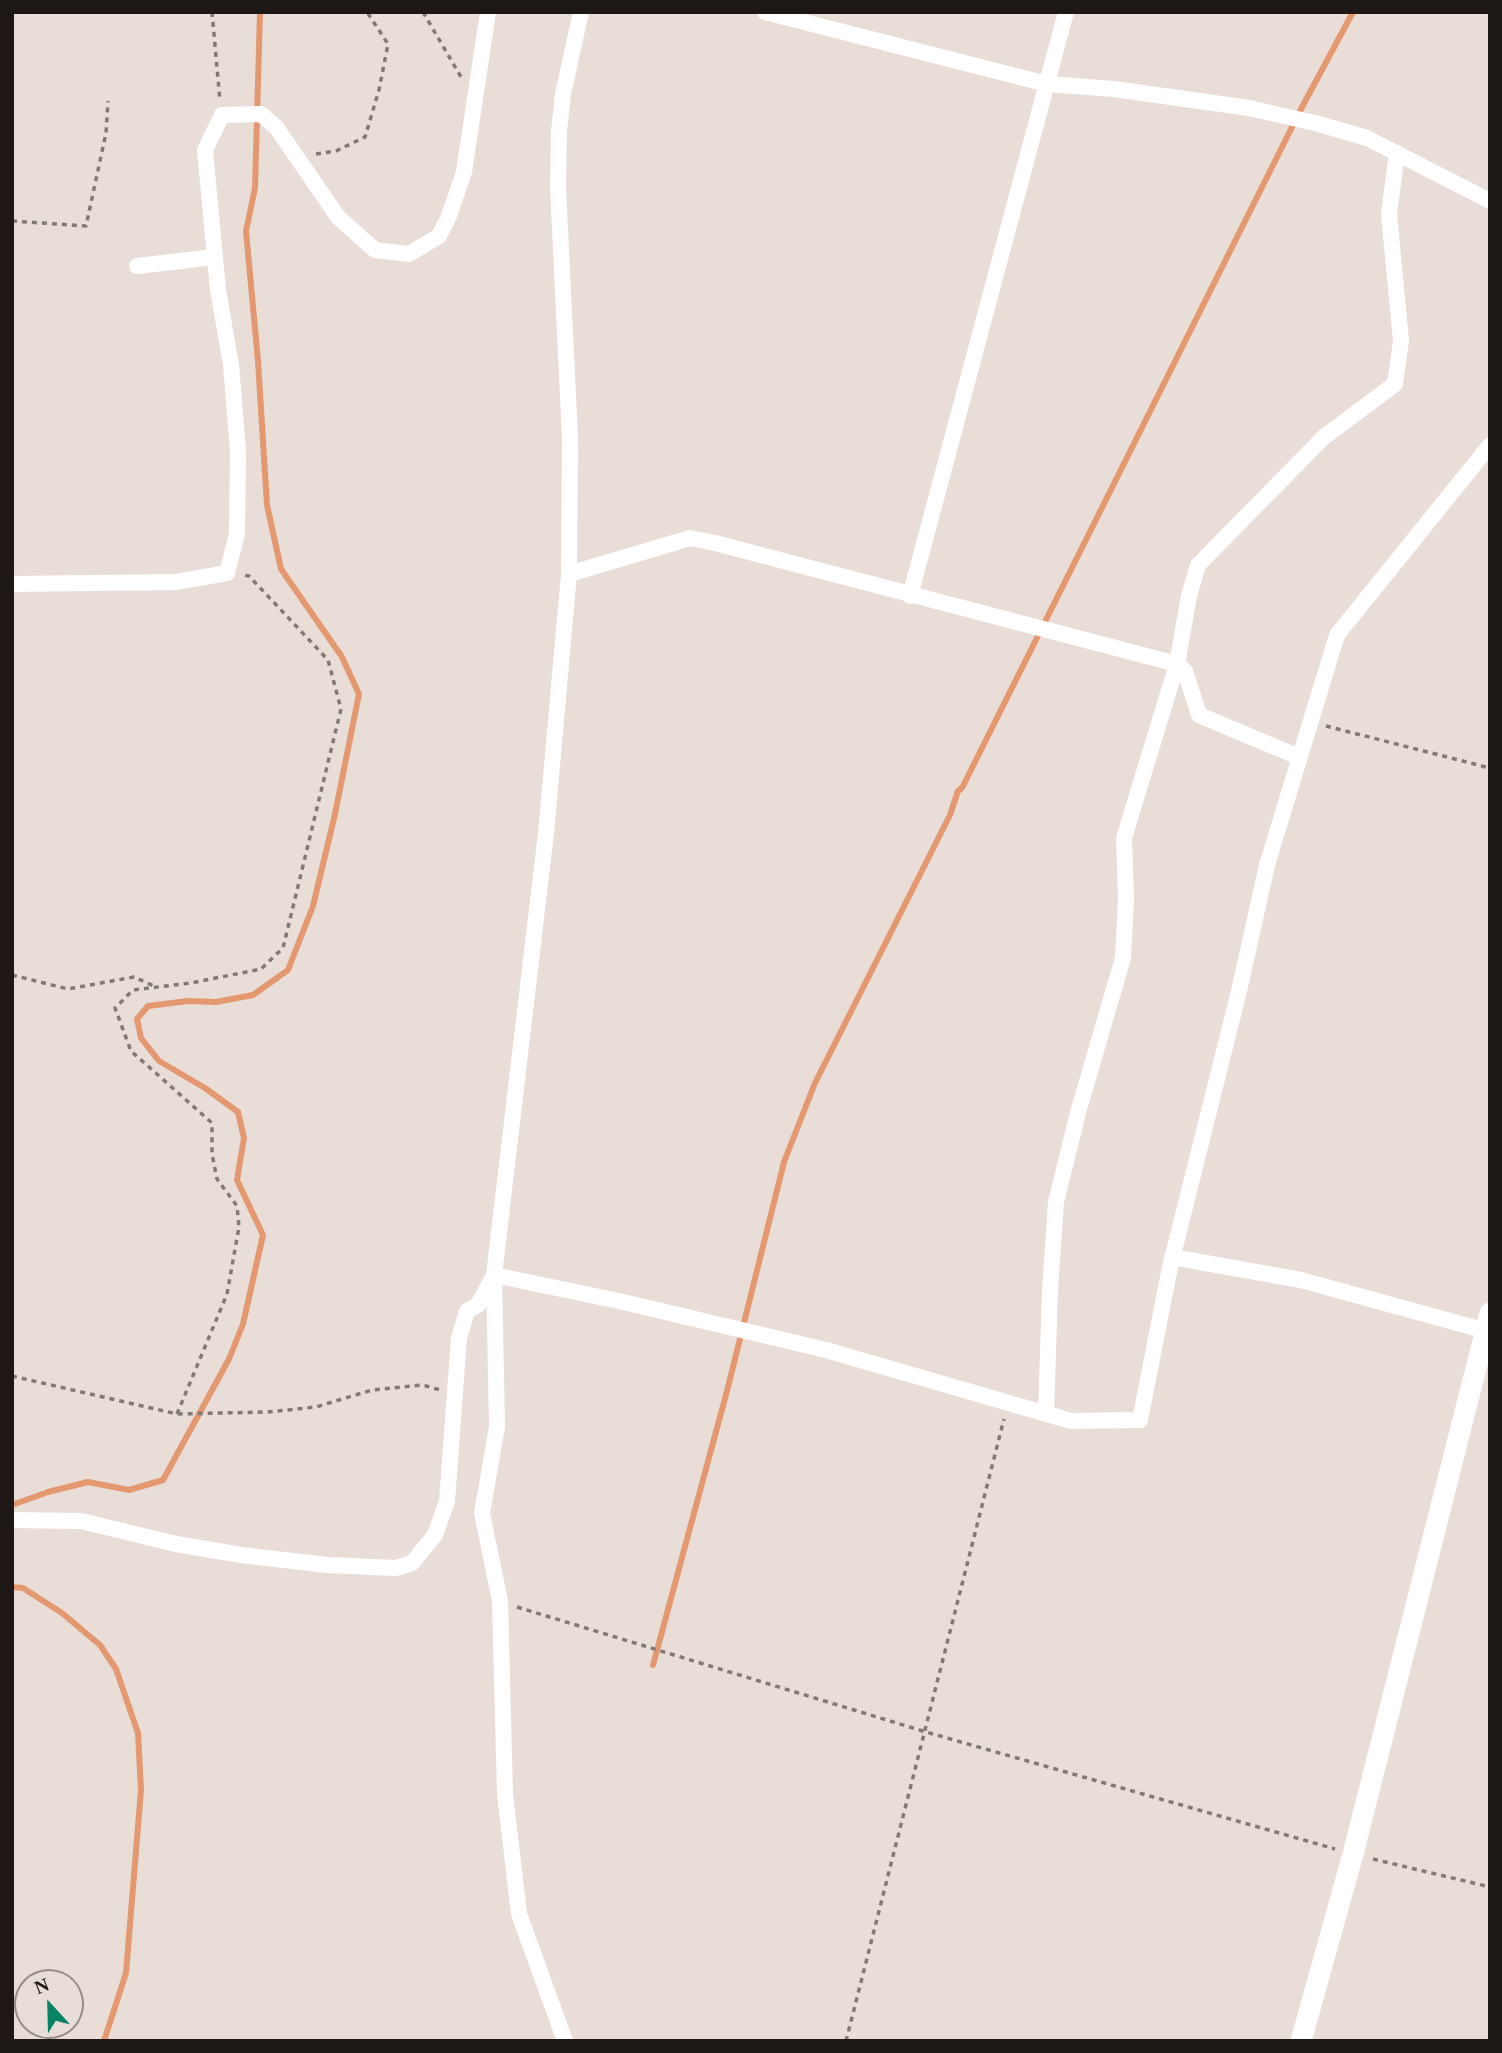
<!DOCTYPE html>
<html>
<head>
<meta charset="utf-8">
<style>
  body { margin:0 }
  #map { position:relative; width:1502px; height:2053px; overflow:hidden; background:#e9ddd7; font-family:"Times New Roman",serif }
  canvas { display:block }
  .frame { position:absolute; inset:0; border:14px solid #1d1816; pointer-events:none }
  .north { position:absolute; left:14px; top:1969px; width:70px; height:70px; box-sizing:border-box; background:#e9ddd7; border:2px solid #978e8a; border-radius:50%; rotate:338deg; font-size:19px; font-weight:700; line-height:28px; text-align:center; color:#1d1816 }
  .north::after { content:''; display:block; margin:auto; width:24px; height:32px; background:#078466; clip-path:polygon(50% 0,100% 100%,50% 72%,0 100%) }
</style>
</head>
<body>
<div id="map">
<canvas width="1502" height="2053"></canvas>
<div class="frame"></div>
<div class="north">N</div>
</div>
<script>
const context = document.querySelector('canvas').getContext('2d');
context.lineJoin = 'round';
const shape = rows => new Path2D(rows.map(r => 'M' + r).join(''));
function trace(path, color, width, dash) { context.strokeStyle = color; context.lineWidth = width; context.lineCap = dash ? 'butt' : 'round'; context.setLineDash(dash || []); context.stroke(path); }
trace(shape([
  [12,1505,48,1492,88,1482,129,1490,163,1480,229,1359,243,1324,263,1235,237,1180,244,1138,238,1112,205,1088,159,1061,141,1038,137,1019,148,1006,188,1001,216,1002,253,995,288,970,313,906,335,814,359,694,342,657,281,569,267,505,258,361,246,231,255,188,260,12],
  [12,1587,23,1588,62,1613,100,1645,116,1669,138,1733,141,1790,126,1973,104,2041],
  [653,1665,727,1391,784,1162,815,1083,950,815,958,791,962,788,1301,109,1353,12]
]), '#e4986f', 6);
trace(shape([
  [212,12,220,101],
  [423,12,461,77],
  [316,154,336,151,365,137,379,90,388,44,367,12],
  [12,221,86,226,106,133,108,101],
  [1326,726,1490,768],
  [12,975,68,989,134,977,154,986],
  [12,1376,177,1414,267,1412,316,1407,372,1390,423,1385,440,1390],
  [177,1414,227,1294,239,1227,237,1206,217,1179,212,1154,212,1123,131,1051,115,1008,133,990,191,983,261,969,283,948,341,709,328,660,249,576,243,575],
  [517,1607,926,1732,1335,1849],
  [1373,1859,1490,1887],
  [846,2041,1004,1419]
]), '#817975', 3.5, [5, 5]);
trace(shape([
  [765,12,1047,84,1114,89,1249,108,1319,124,1367,138,1490,201],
  [137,266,215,257],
  [569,574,690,538,715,543,1177,664,1185,671,1199,715,1299,757],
  [12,584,176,582,227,573,237,534,238,450,231,365,218,290,205,150,222,115,261,114,276,127,338,217,375,250,409,254,439,236,449,216,464,172,488,12],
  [910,596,1066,12],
  [1172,1257,1301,1280,1490,1332],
  [494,1275,619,1301,826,1350,1071,1421,1140,1420,1170,1267,1239,991,1267,865,1337,635,1490,445],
  [1046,1414,1050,1290,1056,1202,1079,1109,1123,958,1126,898,1124,838,1177,664,1189,596,1198,565,1324,437,1395,384,1401,341,1389,214,1397,153],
  [12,1520,81,1521,176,1544,241,1555,327,1565,396,1568,412,1563,435,1535,447,1501,459,1338,467,1311,478,1305,493,1277],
  [565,2041,519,1914,505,1794,500,1601,482,1513,497,1427,494,1275,546,833,569,574,570,438,558,187,559,131,563,94,581,12]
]), '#fff', 16);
trace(shape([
  [1301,2041,1353,1854,1490,1313]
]), '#fff', 21);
</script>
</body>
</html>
